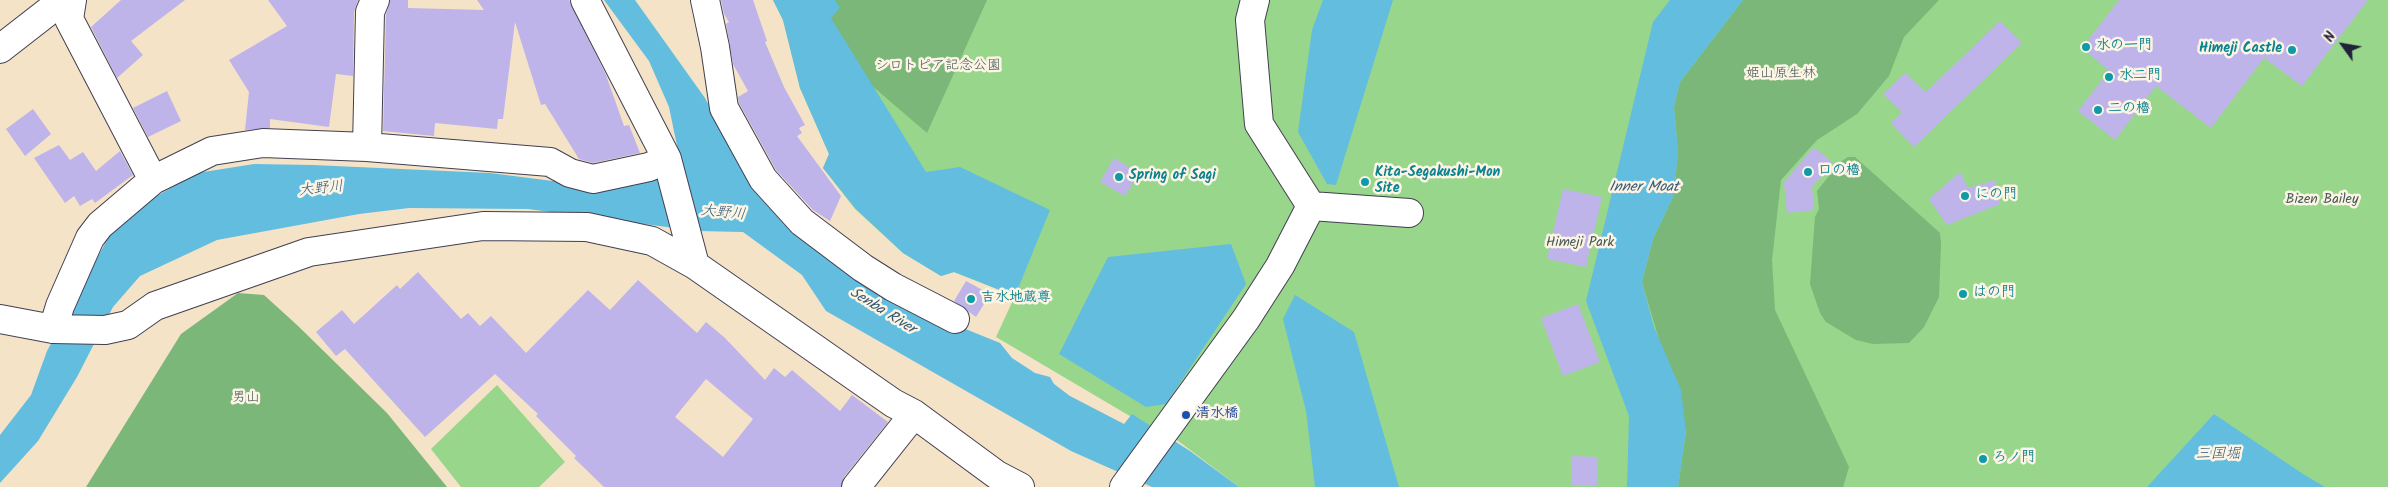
<!DOCTYPE html>
<html>
<head>
<meta charset="utf-8">
<style>
  body { margin:0 }
  #map { position:relative; width:2388px; height:487px; overflow:hidden; background:#f4e3c7; font-family:Kalam,sans-serif }
  canvas { display:block }
  .north { position:absolute; left:2318px; top:20px; width:50px; height:50px; -webkit-text-stroke:4px #fcf5e5; paint-order:stroke; rotate:302deg; font-size:14px; font-weight:700; line-height:20px; text-align:center; color:#22223b }
  .north::after { content:''; display:block; margin:auto; width:18px; height:22px; background:#22223b; clip-path:polygon(50% 0,100% 100%,50% 72%,0 100%) }
</style>
</head>
<body>
<div id="map">
<canvas width="2388" height="487"></canvas>
<div class="north">N</div>
</div>
<script>
const context = document.querySelector('canvas').getContext('2d');
context.lineJoin = 'round';
function paint(path, color) { context.fillStyle = color; context.fill(path, 'evenodd'); }
const shape = rows => new Path2D(rows.map(r => 'M' + r).join(''));
function trace(path, color, width, dash) { context.strokeStyle = color; context.lineWidth = width; context.lineCap = dash ? 'butt' : 'round'; context.setLineDash(dash || []); context.stroke(path); }
function drawText(font, color, halo, rows, align = 'center') {
  context.font = font + ' Kalam,"Klee One",sans-serif'; context.lineWidth = 5; context.setLineDash([]); context.textBaseline = 'middle'; context.strokeStyle = halo; context.fillStyle = color; for (const [text, x, y, turn = 0] of rows) {
    context.save(); context.translate(x, y); context.rotate((+turn || 0) * Math.PI / 180); context.textAlign = isNaN(turn) ? turn : align; if (halo) context.strokeText(text, 0, 0); context.fillText(text, 0, 0); context.restore();
  }
}
paint(shape([
  [773,0,2388,0,2388,487,1239,487,1177,440,1145,425,996,337,1015,296,954,272,941,276,903,253,855,209,823,168,829,154,800,88,783,20],
  [497,385,565,462,539,487,461,487,431,449]
]), '#98d68c');
paint(shape([
  [789,0,987,0,927,133,806,29],
  [1743,0,1939,0,1904,37,1889,76,1857,114,1817,140,1781,180,1772,260,1775,310,1849,467,1843,487,1678,487,1686,431,1642,282,1653,239,1674,195,1678,151,1674,107,1680,82],
  [1848,157,1855,157,1940,233,1941,244,1939,297,1924,327,1909,343,1873,344,1856,340,1826,322,1820,313,1810,284,1815,217,1819,209,1817,191,1839,163],
  [238,293,264,295,297,325,387,413,447,487,86,487,181,334]
]), '#7ab778');
paint(shape([
  [604,0,635,0,705,98,740,164,926,313,1000,343,1012,358,1035,373,1050,377,1054,384,1070,396,1124,424,1132,414,1190,451,1239,487,1152,487,1071,451,826,311,802,275,743,232,698,231,528,209,409,208,359,214,217,240,140,276,113,307,77,377,38,441,0,483,0,435,31,395,47,351,115,225,155,197,197,173,254,164,313,165,490,173,608,188,681,165,669,107,649,61],
  [773,0,835,0,840,8,831,18,926,172,960,167,1050,210,1015,296,954,272,941,276,903,253,855,208,823,168,829,154,800,88,783,20],
  [1323,0,1393,0,1336,185,1327,184,1298,132,1312,30],
  [1670,0,1743,0,1680,82,1674,107,1678,151,1674,195,1653,239,1642,282,1654,327,1681,390,1686,431,1678,487,1627,487,1629,416,1586,301,1653,22],
  [1231,244,1246,284,1166,404,1146,407,1059,354,1108,257],
  [1295,295,1354,332,1399,487,1315,487,1306,411,1283,319],
  [2214,414,2303,474,2325,487,2147,487]
]), '#62bddf');
paint(shape([
  [121,0,185,0,131,41,143,55,117,78,91,27],
  [268,0,358,0,354,12,353,76,336,74,329,127,270,119,270,128,245,130,249,92,229,60,287,26],
  [390,0,408,0,408,8,484,10,477,0,569,0,606,75,624,126,629,125,640,153,593,163,579,159,545,104,541,105,515,22,503,119,498,119,497,129,435,123,434,136,383,131,386,15],
  [721,0,753,0,767,41,765,42,784,87,805,125,799,128,802,133,797,136,841,196,830,221,813,210,776,170,739,103,738,97,748,91,733,64,726,24,729,22,724,14],
  [2119,0,2368,0,2302,86,2264,58,2211,128,2156,86,2115,140,2078,111,2109,71,2082,48],
  [2000,21,2022,43,1914,147,1891,123,1902,112,1883,94,1905,73,1926,92],
  [167,91,181,121,148,137,133,108],
  [33,109,51,134,25,156,6,129],
  [59,145,70,160,83,152,96,171,120,151,133,175,95,203,92,199,80,206,74,196,65,203,34,158],
  [1814,147,1833,163,1812,187,1814,210,1787,213,1784,182],
  [1114,158,1139,173,1125,196,1100,182],
  [1960,172,1968,188,1995,180,2000,204,1947,225,1929,199],
  [1563,189,1602,197,1586,267,1547,259],
  [418,272,461,319,468,313,480,326,491,316,526,353,588,290,610,310,638,280,697,333,706,322,725,338,765,380,774,368,785,377,792,370,840,411,852,395,888,422,844,477,841,487,604,487,574,458,576,456,536,416,538,414,495,374,425,437,345,349,336,356,316,332,342,310,354,324,397,285,400,289],
  [706,379,753,419,723,457,675,417],
  [966,281,990,294,976,317,954,301],
  [1578,304,1600,362,1563,376,1541,318],
  [1572,456,1598,457,1597,485,1571,485]
]), '#beb4ea');
const street = shape([
  [72,0,69,19,153,180],
  [585,0,667,159,695,265],
  [705,0,715,47,724,108,763,179,802,222,863,268,893,287,955,319],
  [1255,0,1250,20,1259,124,1311,206],
  [0,49,63,0],
  [367,147,370,12,375,0],
  [1311,206,1409,213],
  [0,319,53,329,105,330,128,325,155,306,309,252,483,226,587,227,652,241,695,265,893,403,914,414,997,475,1020,487],
  [53,329,60,306,90,238,100,225,153,180,212,151,263,143,367,147,550,162,570,173,593,179,649,167,667,159],
  [856,487,914,414],
  [1124,487,1246,319,1280,266,1311,206]
]);
trace(street, '#423f50', 30);
trace(street, '#fff', 28);
for (const [x, y, r, color] of [
  [2086,47,5,"#0f9aa8"],
  [2292,50,5,"#0f9aa8"],
  [2109,77,5,"#0f9aa8"],
  [2098,110,5,"#0f9aa8"],
  [1808,172,5,"#0f9aa8"],
  [1119,177,5,"#0f9aa8"],
  [1365,182,5,"#0f9aa8"],
  [1965,196,5,"#0f9aa8"],
  [1963,294,5,"#0f9aa8"],
  [971,299,5,"#0f9aa8"],
  [1186,415,5,"#1a4fb4"],
  [1983,459,5,"#0f9aa8"]
]) { const dot = new Path2D(); dot.arc(x, y, r, 0, 2 * Math.PI); context.fillStyle = color; context.fill(dot); trace(dot, '#fcf5e5', 2); }
drawText('bold 14px', '#0d838f', '#fcf5e5', [
  ["水の一門",2096,47],
  ["Himeji Castle",2282,50,"right"],
  ["水二門",2119,77],
  ["二の櫓",2108,110],
  ["口の櫓",1818,172],
  ["Kita-Segakushi-Mon",1375,174],
  ["Site",1375,190],
  ["Spring of Sagi",1129,177],
  ["にの門",1975,196],
  ["はの門",1973,294],
  ["吉水地蔵尊",981,299],
  ["ろノ門",1993,459]
], 'left');
drawText('14px', '#455853', '#fcf5e5', [
  ["シロトピア記念公園",938,67],
  ["姫山原生林",1781,75],
  ["Bizen Bailey",2322,201],
  ["Himeji Park",1580,244],
  ["男山",246,399]
]);
drawText('bold 14px', '#164399', '#fcf5e5', [
  ["清水橋",1196,415]
], 'left');
drawText('italic 15px', '#385874', '#fcf5e5', [
  ["Inner Moat",1644,188],
  ["大野川",321,190,-6],
  ["大野川",723,214,6],
  ["Senba River",882,312,32],
  ["三国堀",2218,455]
]);
</script>
</body>
</html>
